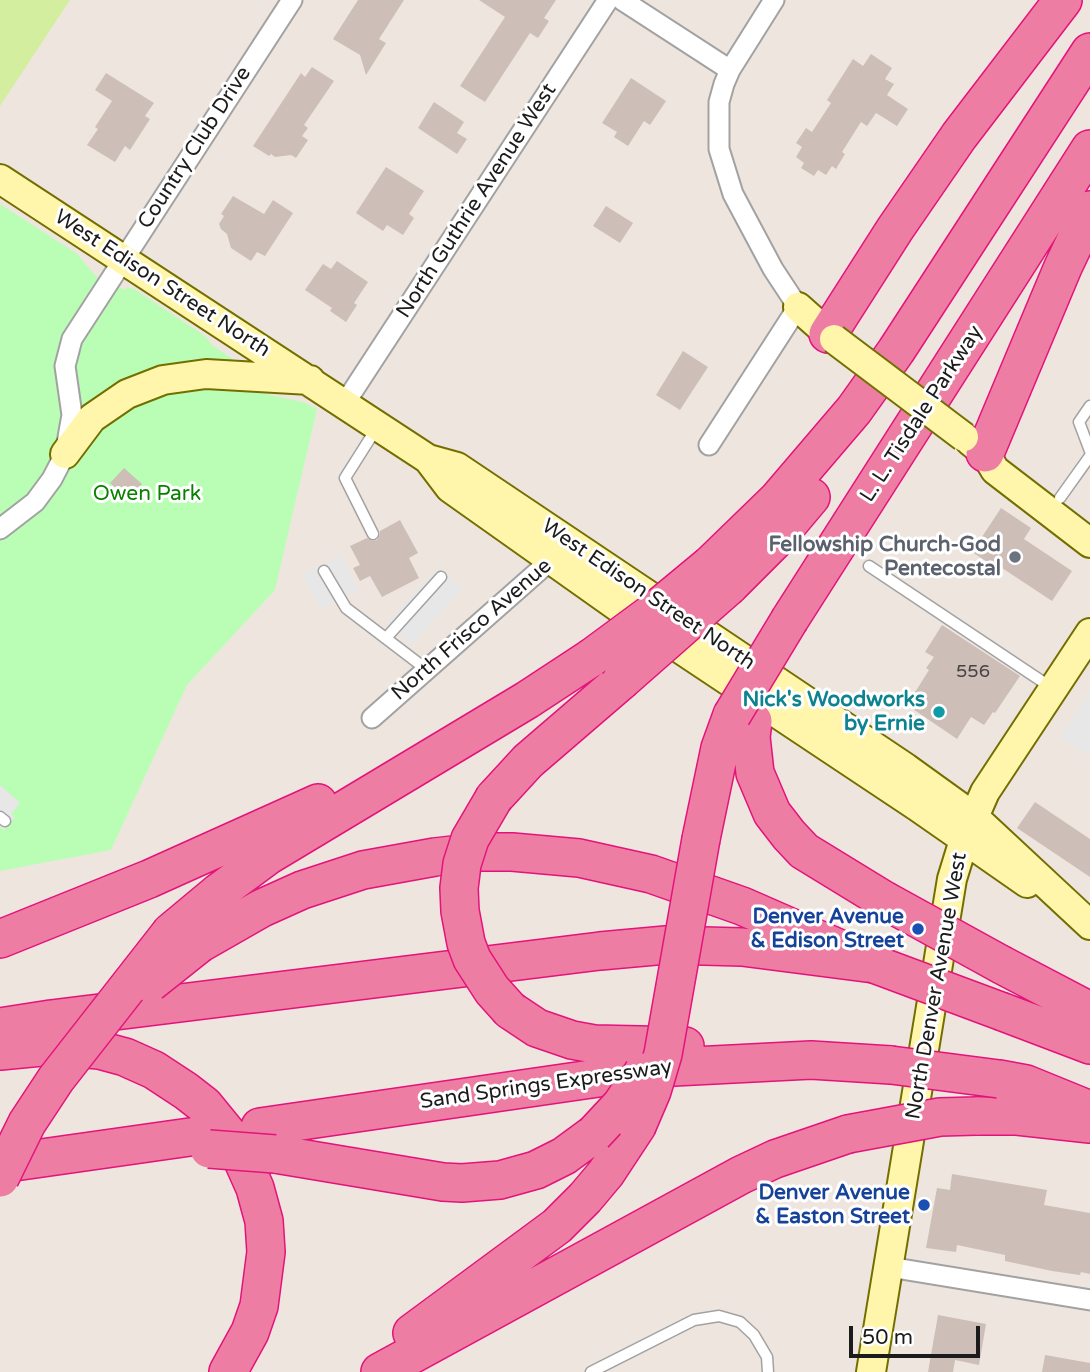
<!DOCTYPE html>
<html>
<head>
<meta charset="utf-8">
<style>
  body { margin:0 }
  #map { position:relative; width:1090px; height:1372px; overflow:hidden; background:#eee6de; font-family:"Varela Round",sans-serif }
  canvas { display:block }
  .scale { position:absolute; left:849px; top:1326px; width:131px; height:32px; box-sizing:border-box; border:4px solid #1b1b1b; border-top:0; padding-left:9px; font-size:21px; line-height:24px; white-space:nowrap; color:#1b1b1b; -webkit-text-stroke:5px #fff; paint-order:stroke }
</style>
</head>
<body>
<div id="map">
<canvas width="1090" height="1372"></canvas>
<div class="scale">50 m</div>
</div>
<script>
const context = document.querySelector('canvas').getContext('2d');
context.lineJoin = 'round';
function paint(path, color) { context.fillStyle = color; context.fill(path, 'evenodd'); }
const shape = rows => new Path2D(rows.map(r => 'M' + r).join(''));
function trace(path, color, width, dash) { context.strokeStyle = color; context.lineWidth = width; context.lineCap = dash ? 'butt' : 'round'; context.setLineDash(dash || []); context.stroke(path); }
function drawText(font, color, halo, rows, align = 'center') {
  context.font = font + ' "Varela Round",sans-serif'; context.lineWidth = 6; context.setLineDash([]); context.textBaseline = 'middle'; context.strokeStyle = halo; context.fillStyle = color; for (const [text, x, y, turn = 0] of rows) {
    context.save(); context.translate(x, y); context.rotate((+turn || 0) * Math.PI / 180); context.textAlign = isNaN(turn) ? turn : align; if (halo) context.strokeText(text, 0, 0); context.fillText(text, 0, 0); context.restore();
  }
}
paint(shape([
  [0,0,70,0,0,106]
]), '#d2ee9e');
paint(shape([
  [0,204,76,253,96,276,125,290,127,287,134,289,205,336,213,346,241,364,252,391,303,402,317,409,275,590,187,685,111,850,0,871]
]), '#bafeb5');
paint(shape([
  [340,555,359,590,321,610,302,575],
  [438,567,463,588,412,645,387,623],
  [1090,693,1090,757,1060,737],
  [0,785,20,803,11,814,15,818,4,830,0,827]
]), '#e7e7e7');
paint(shape([
  [358,0,404,0,379,39,386,43,366,75,360,55,333,39],
  [479,0,556,0,544,18,549,21,538,38,530,33,485,102,460,86,505,17],
  [871,54,892,68,885,79,894,84,887,95,908,109,897,126,876,113,867,126,861,122,842,152,845,154,836,169,832,166,826,175,818,170,814,176,801,168,804,163,796,157,802,147,796,143,806,128,812,132,831,103,827,100,853,59,863,66],
  [312,67,334,81,304,125,308,128,302,136,308,140,296,158,291,155,275,157,271,154,269,156,253,146,301,73,305,77],
  [106,73,154,103,145,116,150,119,130,150,125,146,115,162,87,145,98,129,95,127,112,101,95,90],
  [631,78,666,101,650,125,644,121,628,146,614,137,617,132,602,123],
  [434,102,464,122,457,133,467,139,457,154,418,128],
  [386,167,424,191,409,214,414,218,403,235,387,225,383,231,356,213],
  [233,196,264,214,273,200,293,213,265,256,257,252,251,261,231,248,227,234,221,229,219,224,224,216,221,214],
  [606,206,633,223,620,243,593,226],
  [337,261,368,282,354,303,357,305,346,322,330,311,332,308,305,290,323,264,331,269],
  [683,351,708,367,680,410,656,395],
  [124,468,142,484,128,499,110,483],
  [1001,508,1031,528,1024,539,1072,571,1052,601,1002,568,1001,571,972,552],
  [400,520,418,553,409,558,419,578,382,597,370,576,360,581,353,568,360,565,350,546,367,538,372,541,377,540,380,535,380,531],
  [942,625,1020,676,995,713,993,712,984,725,971,717,957,739,907,705,929,670,926,668,934,657,925,652],
  [1035,802,1090,839,1090,877,1017,828],
  [952,1174,1047,1190,1044,1205,1090,1213,1090,1274,1081,1272,1080,1275,1052,1271,1005,1261,1005,1255,957,1245,956,1252,926,1248,937,1188,950,1190],
  [938,1315,986,1324,979,1365,955,1360,953,1372,928,1372],
  [1045,1355,1090,1363,1090,1372,1042,1372]
]), '#cdbeb8');
const lane = shape([
  [1090,406,1079,422,1090,451],
  [1060,498,1090,456],
  [373,534,345,478,376,429],
  [869,566,1052,688],
  [324,571,346,608,426,669],
  [386,638,441,577],
  [0,817,5,821],
  [591,1372,694,1320,719,1316,740,1322,754,1335,767,1357,768,1372]
]);
const street = shape([
  [622,0,730,70],
  [345,403,608,0],
  [709,445,798,307,773,269,733,194,719,149,719,102,724,84,730,70,774,0],
  [0,529,35,502,52,479,65,454,72,415,65,366,72,339,292,0],
  [372,718,559,553],
  [889,1267,1090,1300]
]);
const secondary = shape([
  [0,179,428,459,457,467,906,768,974,817,1090,925],
  [798,307,834,339],
  [970,441,985,453,995,470,1090,543],
  [65,454,92,418,127,394,163,380,206,374,310,380],
  [428,459,450,488,498,522,625,612,918,807,1027,883],
  [871,1372,952,879,964,840,985,792,1090,633]
]);
const highway = shape([
  [828,334,895,229,959,136,1063,0],
  [985,453,1063,267,1090,210],
  [710,565,778,499,854,410,896,351,1090,52],
  [729,586,774,541,811,497],
  [790,619,1090,149],
  [753,721,751,737,755,773,772,813,789,835,804,851,884,900],
  [494,798,528,761,621,681],
  [701,839,720,748,732,715],
  [171,932,219,892,269,855,527,700,591,658],
  [0,939,149,879,318,803],
  [199,944,262,908,302,890,363,870,435,857,478,852,512,852,579,858,651,874,742,906,838,948],
  [1002,965,1090,1011],
  [510,1010,537,1028,572,1040,594,1044,685,1046],
  [1003,1012,1090,1045],
  [0,1027,51,1019,600,951,666,945,742,947,874,964],
  [0,1051,52,1046,99,1050,125,1057,154,1070,186,1091,204,1105,235,1143,255,1188,264,1221,266,1252,259,1306,250,1332,228,1372],
  [999,1079,1026,1084,1090,1110],
  [976,1116,1017,1116,1090,1124],
  [260,1127,674,1067,811,1060,891,1065],
  [275,1154,443,1182,462,1183,500,1180,536,1170,564,1156,594,1134],
  [0,1164,197,1136],
  [412,1333,557,1226,585,1198,606,1173,637,1126],
  [380,1372,741,1175,775,1159,848,1134]
]);
trace(lane, '#a2a2a2', 13);
trace(street, '#a2a2a2', 23);
trace(secondary, '#736e00', 32);
trace(highway, '#e4137b', 40);
trace(lane, '#fff', 10);
trace(street, '#fff', 19);
trace(secondary, '#fff6ab', 28);
trace(highway, '#ee7da3', 37);
const secondaryBridge = shape([
  [834,339,964,437]
]);
const highwayBridge = shape([
  [591,658,652,613,710,565],
  [621,681,729,586],
  [732,715,790,619],
  [494,798,470,839,462,864,459,888,460,911,466,943,472,959,492,990,510,1010],
  [884,900,1002,965],
  [874,964,1003,1012],
  [150,983,199,944],
  [891,1065,999,1079],
  [637,1126,652,1091,663,1054,701,839],
  [594,1134,621,1105,643,1072],
  [848,1134,940,1117,976,1116],
  [209,1149,275,1154],
  [0,1178,27,1123,56,1079,171,932]
]);
trace(secondaryBridge, '#736e00', 32, []);
trace(highwayBridge, '#e4137b', 40, []);
trace(secondaryBridge, '#fff6ab', 28);
trace(highwayBridge, '#ee7da3', 37);
for (const [x, y, r, color] of [
  [1015,557,7,"#6b7280"],
  [939,712,7,"#0f9aa8"],
  [918,929,7,"#1a4fb4"],
  [924,1205,7,"#1a4fb4"]
]) { const dot = new Path2D(); dot.arc(x, y, r, 0, 2 * Math.PI); context.fillStyle = color; context.fill(dot); trace(dot, '#fff', 2.5); }
drawText('18px', '#484442', null, [
  ["556",973,672]
]);
drawText('21px', '#1b1b1b', '#fff', [
  ["Country Club Drive",195,148,-57],
  ["North Guthrie Avenue West",477,201,-57],
  ["West Edison Street North",162,284,33],
  ["L. L. Tisdale Parkway",922,414,-57],
  ["West Edison Street North",648,595,34],
  ["North Frisco Avenue",472,630,-41],
  ["North Denver Avenue West",937,986,-80],
  ["Sand Springs Expressway",546,1085,-8]
]);
drawText('21px', '#0a8001', '#fff', [
  ["Owen Park",147,494]
]);
drawText('bold 21px', '#5b616d', '#fff', [
  ["Fellowship Church-God",1001,545],
  ["Pentecostal",1001,569]
], 'right');
drawText('bold 21px', '#0d838f', '#fff', [
  ["Nick's Woodworks",925,700],
  ["by Ernie",925,724]
], 'right');
drawText('bold 21px', '#164399', '#fff', [
  ["Denver Avenue",904,917],
  ["& Edison Street",904,941],
  ["Denver Avenue",910,1193],
  ["& Easton Street",910,1217]
], 'right');
</script>
</body>
</html>
